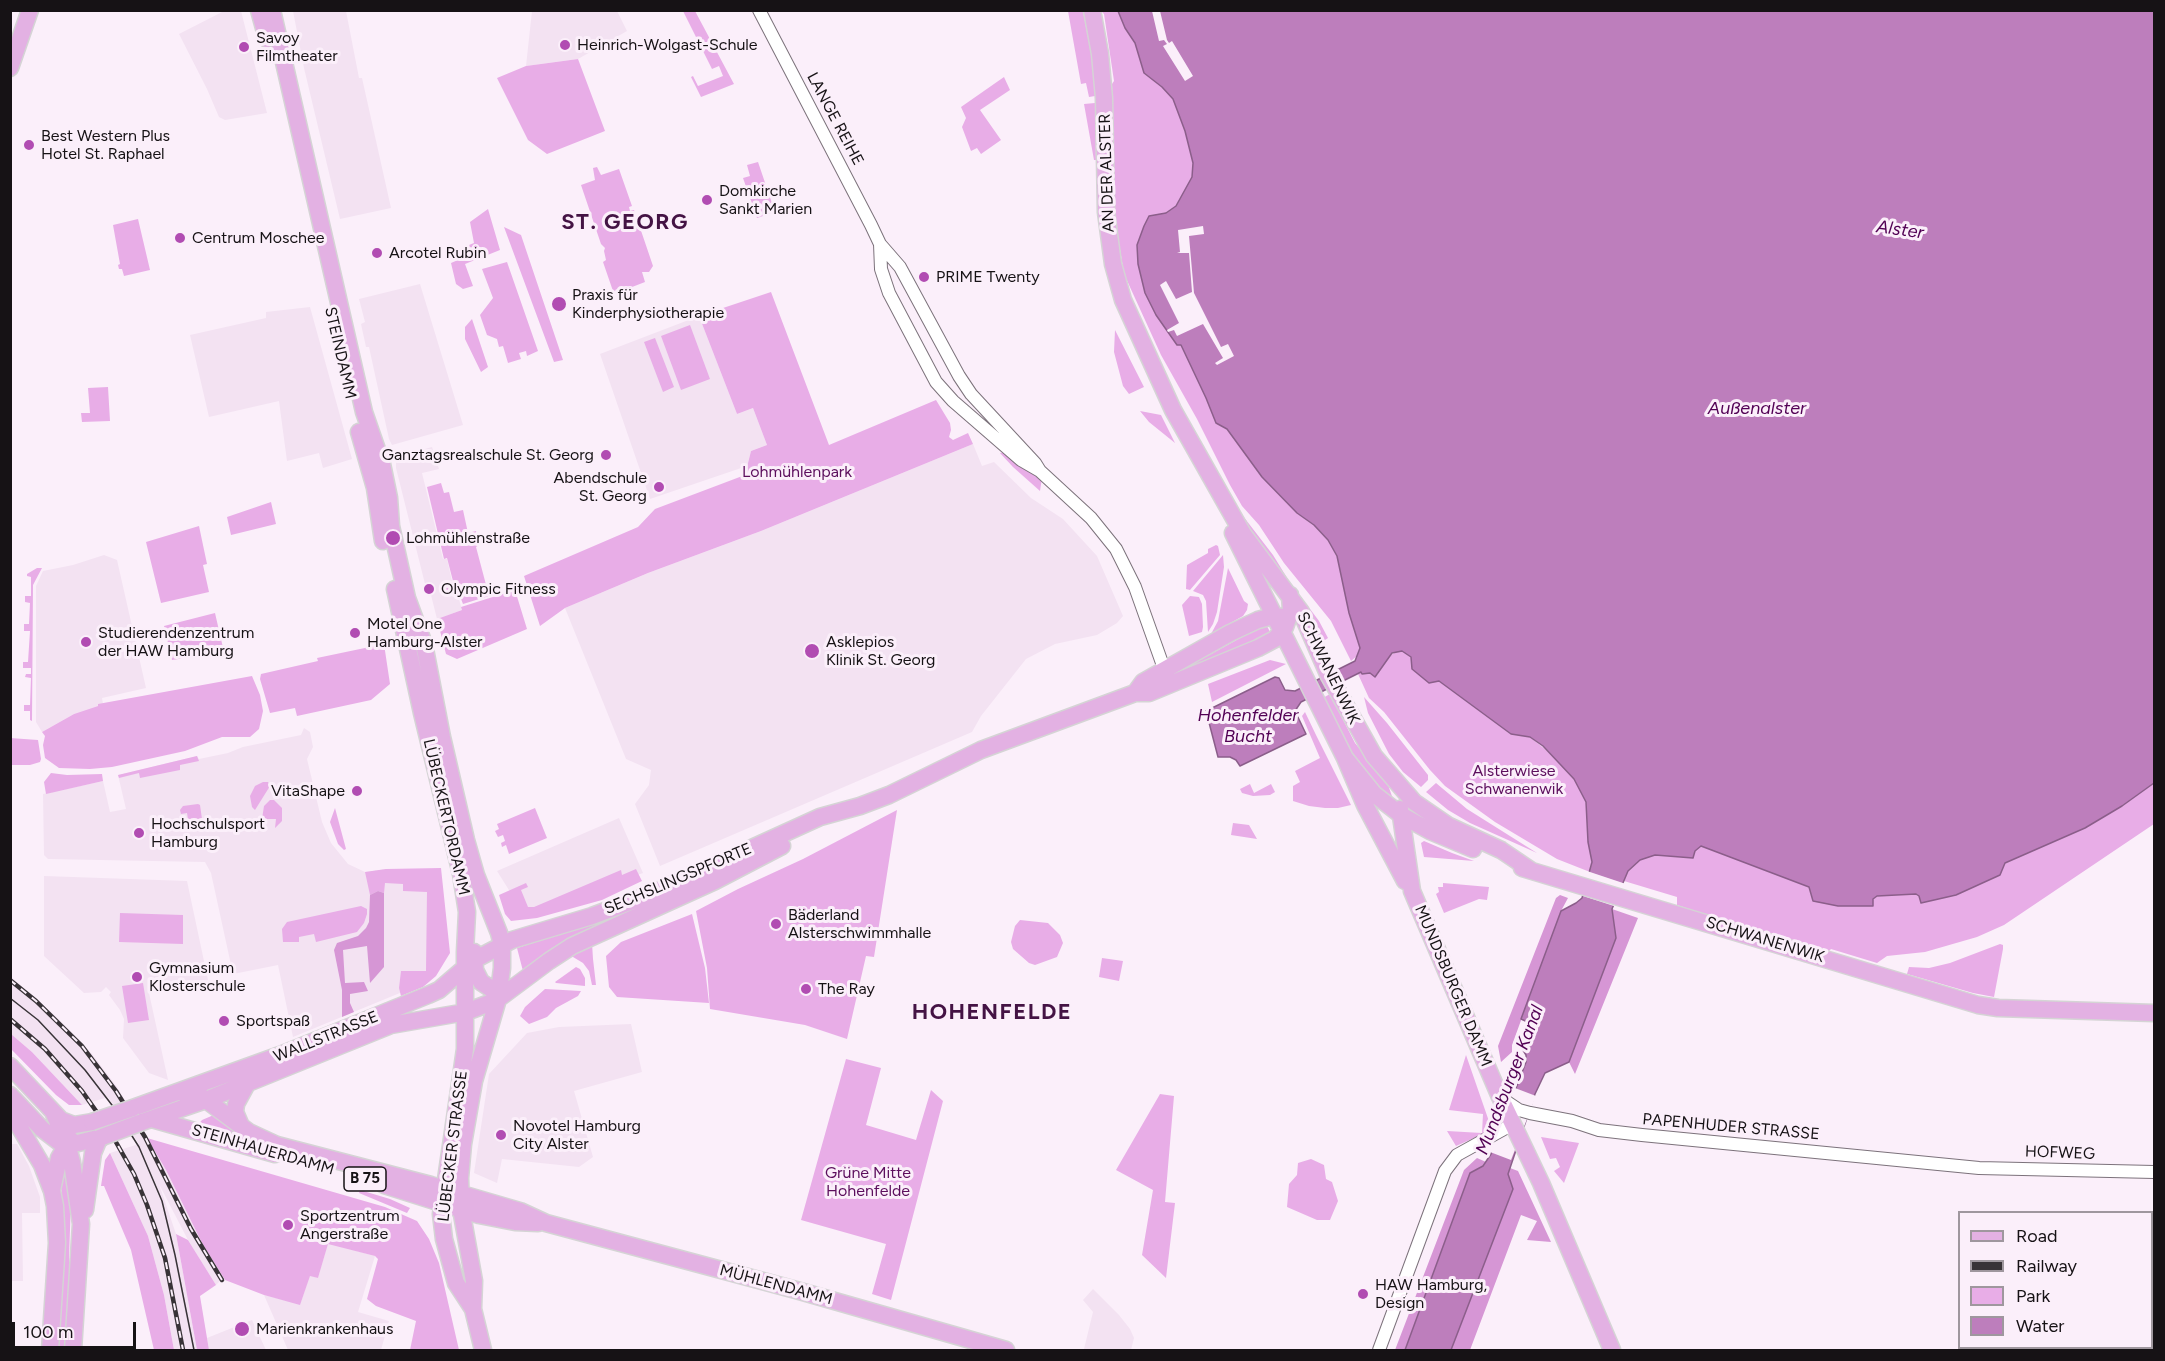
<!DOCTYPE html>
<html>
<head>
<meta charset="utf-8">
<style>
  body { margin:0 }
  #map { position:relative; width:2165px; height:1361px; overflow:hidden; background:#fbeffa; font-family:Figtree,sans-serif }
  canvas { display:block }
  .frame { position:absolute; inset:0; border:12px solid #161215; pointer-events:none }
  .legend { position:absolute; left:1958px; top:1211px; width:195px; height:138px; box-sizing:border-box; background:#fbeffa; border:2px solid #9f979e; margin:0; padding:8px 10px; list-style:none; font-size:18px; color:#161215 }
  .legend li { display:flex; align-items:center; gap:12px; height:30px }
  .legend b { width:30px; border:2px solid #9f979e }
  .scale { position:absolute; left:12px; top:1322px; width:124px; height:27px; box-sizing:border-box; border:3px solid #161215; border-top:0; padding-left:8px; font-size:18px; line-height:21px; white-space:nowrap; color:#161215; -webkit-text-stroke:4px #fbeffa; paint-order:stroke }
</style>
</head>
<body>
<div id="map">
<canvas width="2165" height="1361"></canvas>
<div class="frame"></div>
<ul class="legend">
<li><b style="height:8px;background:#e3b1e3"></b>Road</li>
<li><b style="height:8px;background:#383337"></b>Railway</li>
<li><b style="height:16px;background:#e8ade7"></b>Park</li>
<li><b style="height:16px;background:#bd7ebc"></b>Water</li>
</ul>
<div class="scale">100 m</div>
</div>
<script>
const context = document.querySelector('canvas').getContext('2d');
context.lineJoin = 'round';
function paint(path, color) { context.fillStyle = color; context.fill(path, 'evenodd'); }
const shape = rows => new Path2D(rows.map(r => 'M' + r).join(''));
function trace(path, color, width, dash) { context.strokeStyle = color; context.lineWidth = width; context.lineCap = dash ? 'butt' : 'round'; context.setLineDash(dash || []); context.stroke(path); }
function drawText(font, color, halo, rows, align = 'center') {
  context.font = font + ' Figtree,sans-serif'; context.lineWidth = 6; context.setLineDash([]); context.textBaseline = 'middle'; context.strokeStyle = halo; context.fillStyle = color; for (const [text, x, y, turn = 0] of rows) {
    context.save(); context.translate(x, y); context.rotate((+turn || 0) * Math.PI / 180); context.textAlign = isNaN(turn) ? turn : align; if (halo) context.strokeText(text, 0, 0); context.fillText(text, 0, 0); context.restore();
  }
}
paint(shape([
  [226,10,241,11,267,113,225,120,219,117,207,89,179,34],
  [293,11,346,11,359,78,362,78,391,208,340,219,304,68],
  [532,11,617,11,627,31,578,59,526,66],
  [420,284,463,425,392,445,389,439,369,347,366,347,361,324,365,322,359,299],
  [310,307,352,459,323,468,319,453,287,461,279,401,209,417,190,335,266,318,266,312],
  [699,316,737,414,753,408,767,445,751,451,747,466,650,499,600,354],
  [973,444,982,466,994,462,1031,498,1063,519,1097,556,1123,616,1117,623,1097,635,1055,644,1026,659,981,716,972,732,660,866,635,804,649,785,651,770,626,759,565,608,648,573,761,531],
  [432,447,439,469,422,473,443,559,447,559,452,581,449,587,442,590,444,595,457,592,462,610,437,619,431,595,428,596,396,468,396,461,407,458,407,454],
  [104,555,117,560,146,688,102,698,103,704,98,706,74,714,42,732,36,722,36,586,43,571,73,565],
  [304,728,310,732,313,747,307,759,322,822,331,843,348,864,365,872,386,869,431,870,429,981,293,1037,278,965,233,974,211,873,205,862,48,859,44,855,43,794,103,781,110,812,126,809,118,775,197,756,199,759,228,753,243,747,301,735],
  [619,818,643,873,524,914,497,871],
  [44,876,187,881,208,980,149,993,168,1080,149,1073,123,1038,124,1019,120,1010,109,995,111,992,106,987,101,992,84,993,44,956],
  [10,976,55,1016,92,1054,117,1087,166,1170,202,1243,224,1277,216,1285,188,1240,159,1184,176,1234,197,1350,174,1350,164,1295,148,1236,110,1153,139,1144,108,1097,82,1105,32,1052,11,1034],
  [631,1024,642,1072,574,1091,593,1157,579,1167,502,1159,497,1183,474,1173,489,1074,527,1033,559,1027],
  [10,1144,17,1144,29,1166,40,1197,40,1213,22,1213,23,1281,11,1281],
  [328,1243,375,1256,358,1312,389,1321,381,1350,288,1350,264,1295,300,1304,310,1275,318,1278],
  [1093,1289,1119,1315,1130,1329,1134,1338,1131,1350,1084,1349,1093,1312,1083,1300],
  [252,1320,266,1350,209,1350,207,1338]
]), '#f3e2f2');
paint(shape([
  [683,11,695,11,734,84,701,97,691,77,693,76,698,86,723,76,719,66,712,69],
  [1068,11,1083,11,1092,59,1095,96,1089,97,1086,83,1081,84],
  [1101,11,1118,11,1125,28,1135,43,1144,73,1162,87,1173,99,1185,131,1193,163,1192,177,1176,206,1166,213,1150,216,1144,226,1137,246,1138,264,1145,293,1156,315,1177,344,1181,345,1206,398,1216,423,1227,429,1262,477,1297,513,1314,525,1328,540,1337,556,1349,613,1360,648,1357,656,1351,661,1331,621,1284,563,1259,525,1242,506,1230,485,1197,419,1161,355,1124,274,1114,212,1112,84,1114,81,1104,14],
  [578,59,605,131,547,154,528,140,497,78,526,66],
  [1004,77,1010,90,980,110,1001,140,981,154,977,148,971,151,962,127,966,118,961,107],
  [1095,103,1096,160,1094,160,1084,104],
  [758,162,775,212,757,218,743,178,750,176,747,165],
  [597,167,601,175,619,169,632,206,629,207,630,211,634,210,653,266,649,272,642,272,645,282,614,294,603,262,606,260,604,251,605,248,601,244,581,185,595,180,593,168],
  [488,209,500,250,465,264,473,286,463,289,456,284,451,263,458,260,454,251,474,243,470,222],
  [138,219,150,270,124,276,122,269,119,269,118,265,120,264,113,225],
  [504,227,521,235,563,360,554,362],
  [507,262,538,351,527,356,526,351,519,353,521,359,508,363,503,346,499,347,497,339,487,335,480,315,493,298,482,269],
  [771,292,829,445,936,400,950,423,951,430,949,437,953,440,968,433,973,444,761,531,648,573,565,608,540,626,524,576,638,527,655,509,745,475,751,451,767,445,753,408,737,414,699,316],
  [472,319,488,367,481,372,465,339,465,327],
  [690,325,710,379,681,390,661,336],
  [1115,330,1144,387,1129,394,1123,386,1114,352],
  [655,338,674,387,663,392,644,342],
  [108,387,110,421,82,422,81,413,90,413,88,388],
  [1140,411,1161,415,1175,443,1149,422],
  [1006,452,1042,478,1040,491,1013,467,1000,453],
  [441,483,444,493,449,492,454,512,463,510,468,533,476,531,479,545,476,547,489,596,463,604,458,591,444,595,442,590,450,587,453,581,447,558,444,559,427,487],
  [271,502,276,524,231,535,227,517],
  [1233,503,1273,555,1289,581,1319,621,1328,638,1322,642,1258,546],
  [199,526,207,564,203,565,209,592,161,603,146,542],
  [1216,545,1218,546,1220,555,1190,590,1186,589,1187,565,1208,553,1208,549],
  [1223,555,1224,567,1217,612,1213,624,1208,632,1206,601,1203,595,1193,591],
  [37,568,42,568,33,585,32,721,30,720,30,711,24,711,24,705,30,705,31,678,25,677,26,674,31,674,31,668,23,668,23,662,28,662,30,631,24,631,24,624,29,624,30,603,25,602,25,596,31,596,31,577,27,576,27,574],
  [1228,568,1244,601,1248,604,1247,610,1243,616,1211,634,1218,621],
  [515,590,527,629,457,659,446,654,437,619,462,610,461,607],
  [1190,596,1199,597,1202,604,1203,627,1202,632,1189,636,1182,605],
  [215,613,224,652,172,660,164,626],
  [1266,624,1270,632,1270,636,1186,671,1185,668],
  [384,644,390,684,371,700,297,716,295,708,270,713,260,679,261,674,318,661,317,658],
  [1398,651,1404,651,1410,656,1413,661,1412,669,1439,681,1511,734,1530,737,1556,758,1574,779,1586,802,1588,842,1592,857,1590,872,1557,859,1495,822,1445,786,1430,770,1384,712,1369,698,1358,674,1361,672,1377,675,1389,656],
  [1270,660,1286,664,1212,702,1208,684],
  [252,676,260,695,263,711,259,729,250,737,222,737,185,751,112,767,90,769,59,768,45,758,43,745,45,736,42,732,74,714,98,706,98,704],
  [1330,694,1355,743,1387,782,1393,799,1364,775,1321,699],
  [1364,697,1387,723,1428,775,1428,780,1421,787,1403,772,1389,754,1368,713],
  [1305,712,1316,735,1351,805,1338,808,1325,808,1309,806,1293,801,1293,786,1300,782,1295,771,1320,758,1302,716],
  [10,738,38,740,41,759,40,762,30,765,11,765],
  [197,756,199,761,180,765,180,770,140,778,139,773,119,778,118,775],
  [51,773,67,775,102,774,103,781,46,794,44,782],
  [263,782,268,782,270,786,255,810,252,807,250,796,255,786],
  [1436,783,1467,809,1537,853,1470,823,1448,810,1426,792],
  [2154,783,2154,824,2004,925,1977,937,1925,952,1887,956,1877,963,1831,949,1827,953,1733,924,1677,905,1677,897,1624,881,1628,871,1640,860,1655,855,1695,851,1701,846,1810,887,1873,905,1873,899,1877,896,1916,894,1919,896,1921,903,2000,870,2004,863,2085,828,2122,806],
  [1250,784,1254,793,1271,784,1275,792,1270,795,1253,796,1242,793,1240,789],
  [270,800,274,800,282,808,282,821,275,828,276,819,262,819,264,806],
  [198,804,200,805,202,819,188,819,187,813,181,814,180,810,183,806],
  [335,808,346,849,344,850,338,844,330,822],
  [535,808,547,838,509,854,506,845,502,847,501,843,505,841,503,835,498,837,495,831,499,829,497,824],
  [897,810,874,957,866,956,847,1039,805,1025,710,1009,707,968,696,911,738,889,803,859],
  [1233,823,1249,825,1257,839,1231,835],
  [1424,841,1452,853,1474,861,1424,857,1421,843],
  [441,868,450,953,436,976,423,987,401,996,399,988,401,971,426,971,427,892,403,891,403,884,385,883,384,893,378,891,370,895,365,872,386,869],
  [636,869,642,881,602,900,537,918,511,921,505,914,499,895,526,883,528,887,521,890,528,907,534,907,621,870,622,875],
  [1443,883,1489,887,1487,900,1479,899,1444,913,1436,894,1439,892,1438,887,1443,887],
  [664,894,524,975,517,948,542,940,550,934],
  [361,906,367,909,367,914,364,923,357,932,316,942,314,934,299,937,299,942,283,942,282,929,287,922],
  [120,913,183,915,183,944,119,942],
  [692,914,705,968,709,1003,617,997,609,987,606,956,621,942],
  [1020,920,1048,923,1060,935,1063,943,1057,957,1035,965,1029,963,1013,949,1011,942,1015,926],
  [592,943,593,959,596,985,592,985,589,971,583,963,568,954],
  [2000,944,2003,945,2003,949,1994,997,1973,993,1907,974,1909,967,1929,968,1950,963],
  [1102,958,1123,961,1119,981,1099,977],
  [576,967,580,969,585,978,585,986,556,983,555,982],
  [143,983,149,1020,128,1023,122,986],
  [545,989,581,991,578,996,556,1008,547,1017,529,1024,520,1016,525,1007],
  [11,1034,32,1052,82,1105,69,1105,56,1095,11,1049],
  [1466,1055,1492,1130,1456,1146,1447,1131,1482,1133,1483,1114,1449,1110],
  [846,1059,881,1068,866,1125,916,1140,931,1090,943,1101,891,1300,872,1294,886,1244,801,1220],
  [1160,1094,1174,1096,1165,1202,1175,1203,1166,1278,1142,1255,1153,1190,1116,1170],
  [216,1114,250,1140,197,1126,202,1120],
  [1541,1137,1579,1143,1564,1183,1554,1171,1560,1167,1556,1158,1550,1159],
  [147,1138,385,1207,417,1221,429,1239,439,1263,459,1350,410,1350,416,1321,376,1306,367,1299,378,1259,375,1256,328,1244,318,1278,310,1276,300,1305,264,1295,225,1280,202,1243,166,1170],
  [110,1153,148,1236,164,1295,174,1350,154,1350,131,1250,104,1186,101,1186,105,1160],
  [1311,1159,1324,1165,1326,1179,1332,1182,1338,1201,1330,1220,1317,1220,1287,1207,1289,1184,1297,1175,1298,1163],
  [64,1169,71,1201,69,1258,71,1273,66,1350,58,1350,63,1205,60,1178],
  [360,1190,390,1199,410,1208,407,1213,359,1193],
  [176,1234,188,1240,216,1285,200,1296,209,1350,197,1350]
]), '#e8ade7');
paint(shape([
  [378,891,384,893,384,967,370,983,367,946,343,950,345,983,364,982,368,991,350,994,350,1003,354,1012,342,1017,342,990,334,950,337,943,358,936,366,928,369,922,370,895],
  [1560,895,1568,898,1561,911,1512,1045,1512,1052,1501,1062,1498,1046,1556,898],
  [1612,909,1638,918,1575,1074,1569,1062,1616,938],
  [1477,1158,1486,1162,1483,1166,1470,1173,1405,1350,1395,1350,1464,1170],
  [1510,1168,1518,1171,1551,1242,1527,1240,1537,1221,1521,1215,1470,1350,1451,1350,1513,1189,1508,1175]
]), '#d696d5');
const water = shape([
  [1118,11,2154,11,2154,783,2122,806,2085,828,2005,863,2000,875,1956,895,1921,903,1919,896,1916,894,1877,896,1873,899,1873,906,1838,906,1813,901,1809,887,1701,846,1695,851,1693,858,1655,855,1640,860,1628,871,1612,909,1616,938,1569,1062,1545,1073,1535,1094,1508,1174,1513,1189,1451,1350,1405,1350,1470,1173,1483,1166,1491,1154,1526,1062,1526,1055,1519,1044,1521,1038,1525,1040,1532,1024,1521,1019,1561,911,1576,903,1582,898,1592,862,1588,842,1586,802,1574,779,1543,746,1530,737,1511,734,1439,681,1429,683,1412,669,1411,657,1402,651,1392,653,1375,677,1370,673,1362,674,1361,672,1301,702,1295,711,1306,734,1240,766,1236,760,1230,757,1218,757,1206,711,1275,677,1279,678,1285,690,1295,691,1355,661,1360,648,1349,613,1337,556,1328,540,1314,525,1297,513,1262,477,1227,429,1216,423,1206,398,1181,345,1177,345,1156,315,1145,293,1138,264,1137,245,1144,226,1149,216,1166,213,1176,206,1192,177,1193,163,1185,131,1173,99,1162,87,1144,73,1135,43,1125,28,1118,11]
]);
paint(water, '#bd7ebc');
trace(water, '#8b5e8a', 1.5);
paint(shape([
  [1152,11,1156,11,1155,12,1160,11,1167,40,1169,43,1172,41,1193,76,1185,81,1163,46,1167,44,1164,40,1159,41],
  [1203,226,1204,234,1189,236,1194,293,1221,347,1228,344,1234,356,1217,365,1215,363,1223,358,1203,324,1177,336,1174,330,1168,332,1167,330,1179,323,1160,285,1166,281,1176,299,1192,292,1189,253,1177,253,1180,252,1178,230],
  [1587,871,1626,884,1617,907,1580,895],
  [1515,1088,1536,1096,1511,1160,1490,1152]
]), '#fbeffa');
const minor = shape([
  [759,10,871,225,880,244,881,269,889,293,936,382,953,401,1021,460,1040,471],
  [880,244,900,267,959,376,971,394,1035,463,1040,471,1091,518,1116,549,1135,587,1167,677],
  [1501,1098,1519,1110,1530,1113,1572,1121,1599,1130,1642,1135,1979,1168,2154,1172],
  [1379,1350,1445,1171,1457,1155,1513,1124]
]);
const major = shape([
  [259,10,267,39],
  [272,10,364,412,382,464,389,498,391,526,407,598,424,644,442,737,466,840,476,875,499,933,502,945,502,968,498,999,474,1081,463,1144,460,1178,461,1209,474,1281,473,1309,483,1350],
  [1092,10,1100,54,1104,98,1106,212,1113,264,1123,300,1173,410,1243,534,1301,612,1328,674,1374,756,1414,802,1449,826,1501,850,1532,871],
  [10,68,30,10],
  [359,432,375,488,383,541],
  [1233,533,1345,758,1365,805,1405,881],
  [395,589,422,713,461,874,467,912,465,952,465,1049,441,1214,444,1239,456,1283,473,1309],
  [1135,693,1143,682,1230,633,1258,620,1273,616,1283,617],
  [1345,758,1374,794,1401,815,1430,831,1473,849],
  [1400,809,1412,891,1500,1097,1541,1183,1612,1350],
  [1522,868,1978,1005,1998,1008,2154,1013],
  [474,952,475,970,481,982,493,990,508,990],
  [10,1066,61,1120,74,1125,92,1122],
  [179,1092,202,1097,249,1132,277,1145,431,1185,520,1211,546,1223,796,1290,1006,1350],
  [10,1095,42,1129,59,1142,78,1143,102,1137],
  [133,1108,280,1055,428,995,439,990,474,960,512,940,592,916,651,894,820,817,860,806,889,795,981,750,1135,693,1149,693,1258,648,1275,639,1285,627,1291,610,1290,595],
  [10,1111,42,1165,52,1191,55,1206,57,1243,50,1350],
  [54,1114,67,1143,72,1162,81,1224,73,1350],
  [152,1119,275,1154],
  [142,1122,206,1100,391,1025,466,1012,487,1004,498,999,549,961,572,946,715,881,782,846],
  [241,1126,235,1112,236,1104,248,1082],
  [384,1185,479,1215,515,1222,538,1223],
  [52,1190,59,1158,70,1139],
  [85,1210,93,1153,98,1141,102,1137]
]);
trace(minor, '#7c727b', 14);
trace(major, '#d5d4d5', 19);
trace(minor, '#fff', 12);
trace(major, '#e3b1e3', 16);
trace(shape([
  [10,998,38,1020,85,1070,115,1109,139,1147,162,1201,175,1255,194,1350]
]), '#383337', 1.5);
const rail = shape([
  [10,980,36,1001,82,1046,116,1091,145,1137,191,1229,222,1280],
  [10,1019,45,1049,82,1091,108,1128,134,1174,147,1205,165,1258,183,1350]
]);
trace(rail, '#383337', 4.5);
trace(rail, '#fbeffa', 2, [7]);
const majorBridge = shape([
  [92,1122,133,1108],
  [102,1137,142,1122]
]);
trace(majorBridge, '#d5d4d5', 19, []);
trace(majorBridge, '#e3b1e3', 16);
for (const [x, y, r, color] of [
  [565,45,6,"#b14cb2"],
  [244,47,6,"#b14cb2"],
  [29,145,6,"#b14cb2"],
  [707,200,6,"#b14cb2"],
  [180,238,6,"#b14cb2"],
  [377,253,6,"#b14cb2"],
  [924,277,6,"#b14cb2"],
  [559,304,8,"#b14cb2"],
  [606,455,6,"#b14cb2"],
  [659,487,6,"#b14cb2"],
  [393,538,8,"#b14cb2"],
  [429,589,6,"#b14cb2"],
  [355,633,6,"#b14cb2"],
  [86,642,6,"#b14cb2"],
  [812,651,8,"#b14cb2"],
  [357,791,6,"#b14cb2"],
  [139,833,6,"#b14cb2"],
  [776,924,6,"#b14cb2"],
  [137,977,6,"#b14cb2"],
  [806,989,6,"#b14cb2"],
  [224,1021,6,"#b14cb2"],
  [501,1135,6,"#b14cb2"],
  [288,1225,6,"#b14cb2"],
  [1363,1294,6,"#b14cb2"],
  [242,1329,8,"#b14cb2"]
]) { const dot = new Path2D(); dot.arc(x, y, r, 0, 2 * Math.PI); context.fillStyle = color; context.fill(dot); trace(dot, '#fbeffa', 2); }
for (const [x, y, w] of [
  [365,1179,42]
]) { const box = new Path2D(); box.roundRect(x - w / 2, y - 12, w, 24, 4.5); context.fillStyle = '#fbeffa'; context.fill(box); trace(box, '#161215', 1.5); }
drawText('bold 15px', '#161215', null, [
  ["B 75",365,1179]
]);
drawText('16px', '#161215', '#fbeffa', [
  ["Savoy",256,38],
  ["Filmtheater",256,56],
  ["Heinrich-Wolgast-Schule",577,45],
  ["Best Western Plus",41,136],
  ["Hotel St. Raphael",41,154],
  ["Domkirche",719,191],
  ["Sankt Marien",719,209],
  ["Centrum Moschee",192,238],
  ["Arcotel Rubin",389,253],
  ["PRIME Twenty",936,277],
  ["Praxis für",572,295],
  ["Kinderphysiotherapie",572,313],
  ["Ganztagsrealschule St. Georg",594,455,"right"],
  ["Abendschule",647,478,"right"],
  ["St. Georg",647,496,"right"],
  ["Lohmühlenstraße",406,538],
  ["Olympic Fitness",441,589],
  ["Motel One",367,624],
  ["Hamburg-Alster",367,642],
  ["Studierendenzentrum",98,633],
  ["der HAW Hamburg",98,651],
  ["Asklepios",826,642],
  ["Klinik St. Georg",826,660],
  ["VitaShape",345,791,"right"],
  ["Hochschulsport",151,824],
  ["Hamburg",151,842],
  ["Bäderland",788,915],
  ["Alsterschwimmhalle",788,933],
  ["Gymnasium",149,968],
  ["Klosterschule",149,986],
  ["The Ray",818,989],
  ["Sportspaß",236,1021],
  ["Novotel Hamburg",513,1126],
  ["City Alster",513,1144],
  ["Sportzentrum",300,1216],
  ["Angerstraße",300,1234],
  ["HAW Hamburg,",1375,1285],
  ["Design",1375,1303],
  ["Marienkrankenhaus",256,1329]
], 'left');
drawText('16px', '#161215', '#fbeffa', [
  ["LANGE REIHE",835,119,62],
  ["AN DER ALSTER",1107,173,-92],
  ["STEINDAMM",340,353,77],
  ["SCHWANENWIK",1328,668,64],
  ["LÜBECKERTORDAMM",446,817,77],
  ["SECHSLINGSPFORTE",678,879,-23],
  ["SCHWANENWIK",1765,940,17],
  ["MUNDSBURGER DAMM",1453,986,67],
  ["WALLSTRASSE",326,1037,-22],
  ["PAPENHUDER STRASSE",1731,1127,5],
  ["LÜBECKER STRASSE",453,1146,-83],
  ["STEINHAUERDAMM",263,1150,16],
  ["HOFWEG",2060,1153,2],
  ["MÜHLENDAMM",776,1285,15]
]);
drawText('16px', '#5c0e5d', '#fbeffa', [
  ["Lohmühlenpark",797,472],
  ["Alsterwiese",1514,771],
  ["Schwanenwik",1514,789],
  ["Grüne Mitte",868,1173],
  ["Hohenfelde",868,1191]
]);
drawText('italic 18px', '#520054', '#fbeffa', [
  ["Alster",1900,230,8],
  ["Außenalster",1757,409],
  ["Hohenfelder",1248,716],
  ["Bucht",1248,737],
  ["Mundsburger Kanal",1510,1080,-69]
]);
context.letterSpacing = '1.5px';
drawText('bold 22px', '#441344', '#fbeffa', [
  ["ST. GEORG",625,223],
  ["HOHENFELDE",992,1013]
]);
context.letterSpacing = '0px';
</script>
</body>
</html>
